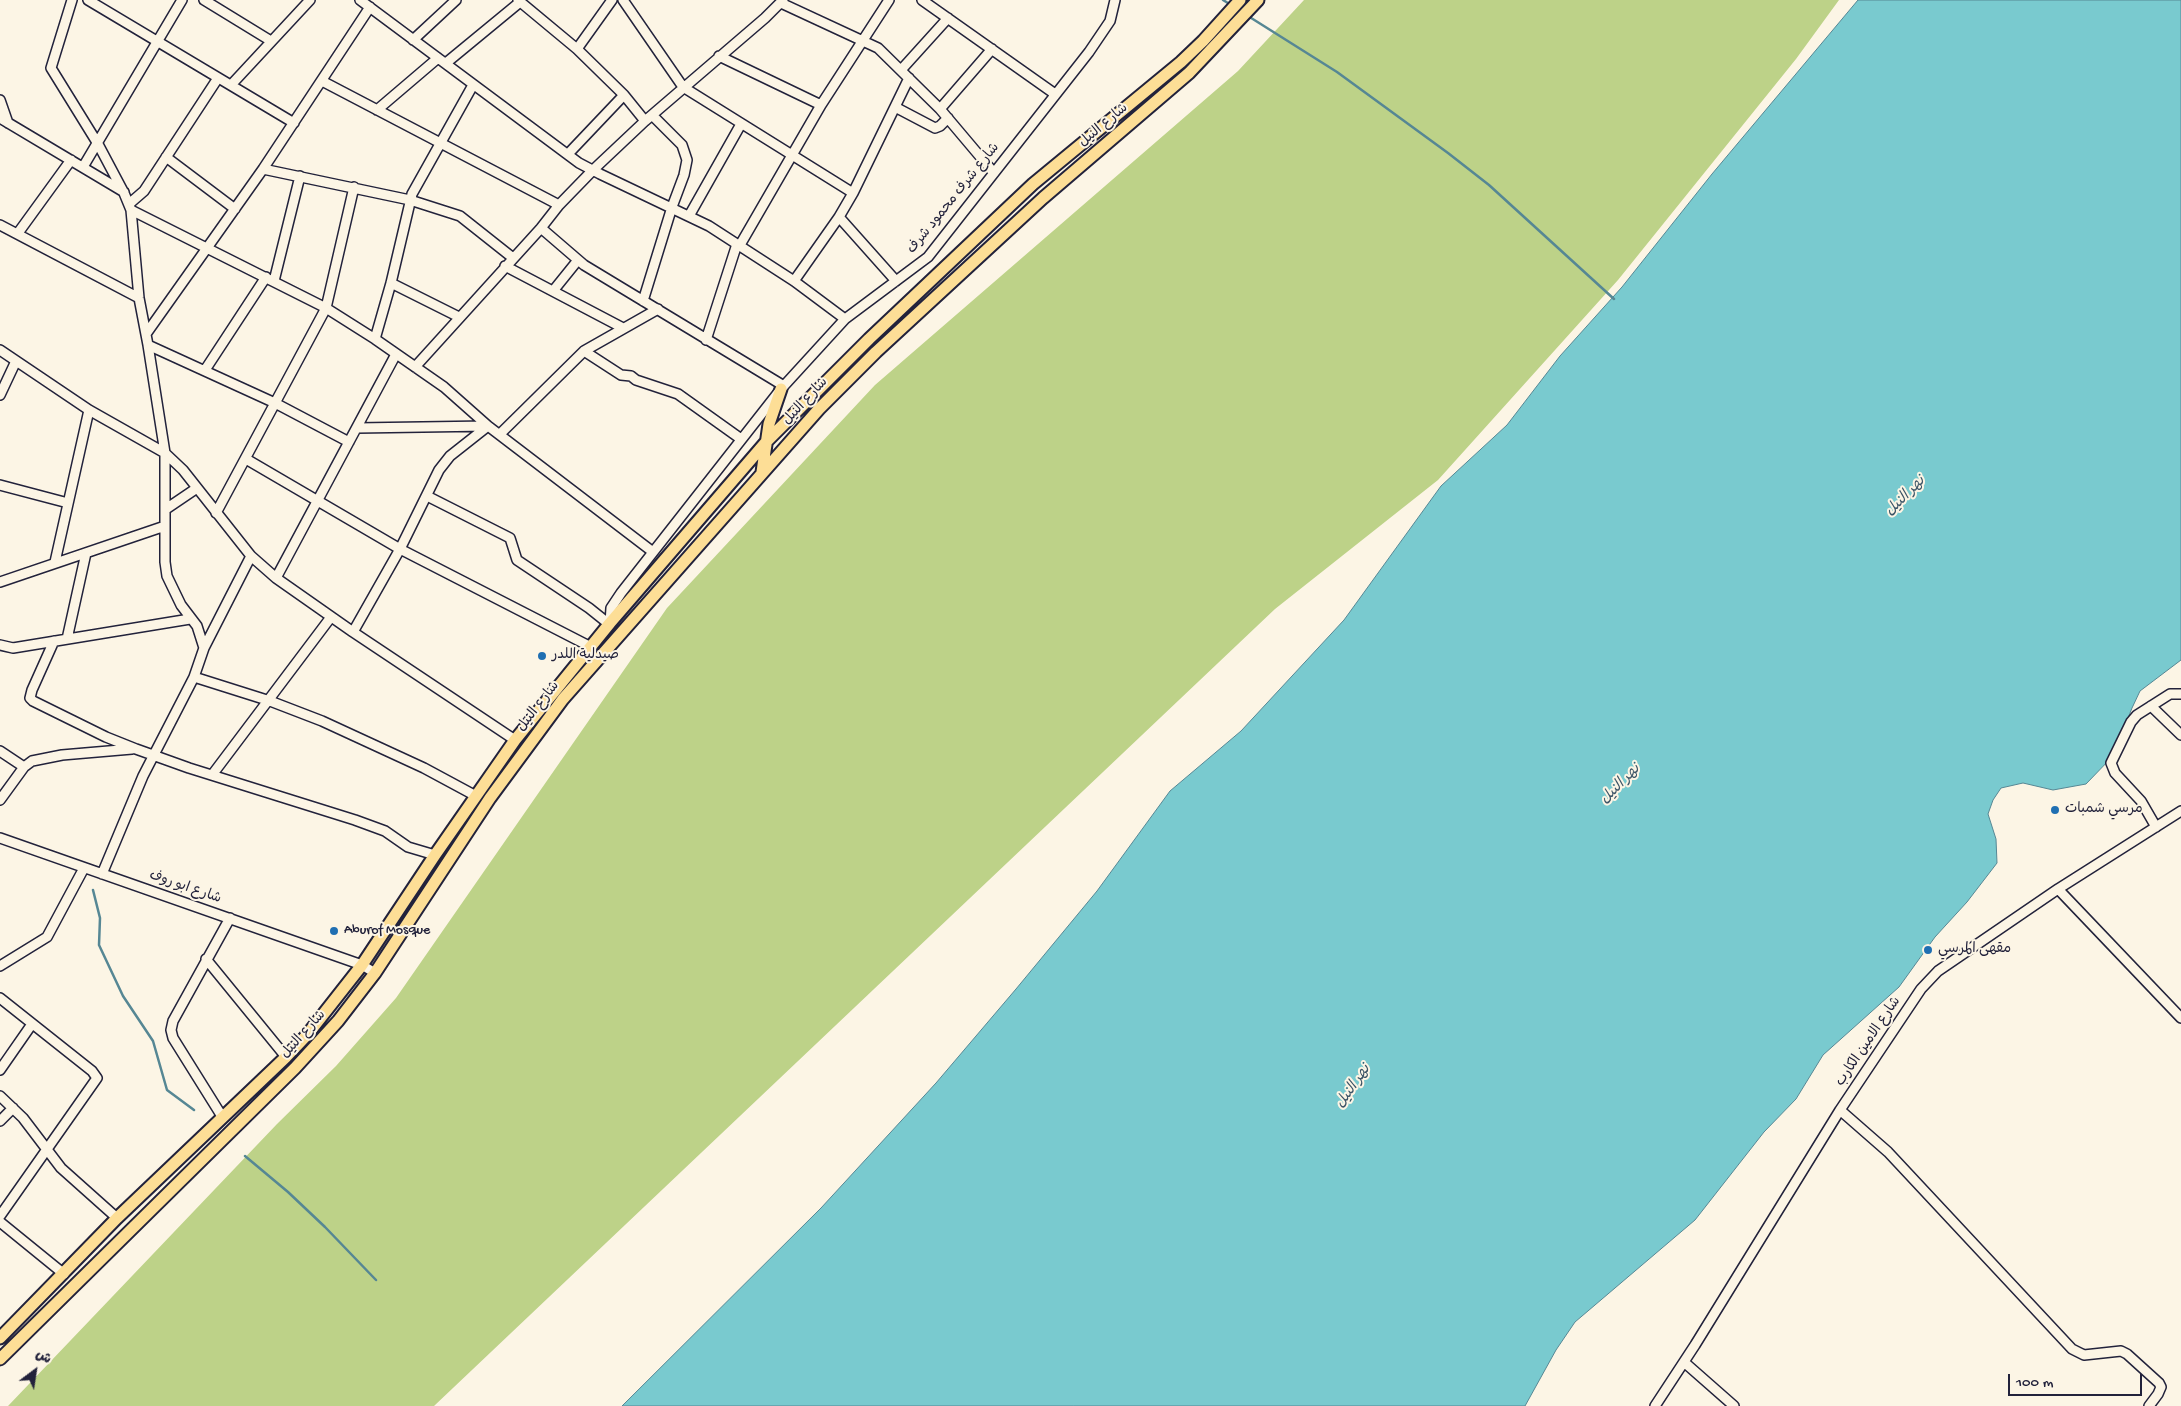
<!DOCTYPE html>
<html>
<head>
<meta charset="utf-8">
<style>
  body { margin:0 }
  #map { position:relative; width:2181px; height:1406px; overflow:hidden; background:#fcf5e5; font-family:"Gochi Hand","Playpen Sans Arabic",sans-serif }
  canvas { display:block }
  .north { position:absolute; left:10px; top:1346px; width:50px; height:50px; -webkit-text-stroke:4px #fcf5e5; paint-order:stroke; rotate:31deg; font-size:14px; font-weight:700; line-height:20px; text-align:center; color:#22223b }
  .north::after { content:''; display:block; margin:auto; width:18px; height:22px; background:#22223b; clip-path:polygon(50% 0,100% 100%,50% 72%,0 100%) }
  .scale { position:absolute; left:2008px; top:1374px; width:134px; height:22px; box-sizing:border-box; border:2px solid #22223b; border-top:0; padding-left:6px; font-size:15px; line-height:18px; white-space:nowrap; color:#22223b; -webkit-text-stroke:4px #fcf5e5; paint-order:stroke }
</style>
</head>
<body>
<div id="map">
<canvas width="2181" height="1406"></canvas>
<div class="north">ش</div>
<div class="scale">100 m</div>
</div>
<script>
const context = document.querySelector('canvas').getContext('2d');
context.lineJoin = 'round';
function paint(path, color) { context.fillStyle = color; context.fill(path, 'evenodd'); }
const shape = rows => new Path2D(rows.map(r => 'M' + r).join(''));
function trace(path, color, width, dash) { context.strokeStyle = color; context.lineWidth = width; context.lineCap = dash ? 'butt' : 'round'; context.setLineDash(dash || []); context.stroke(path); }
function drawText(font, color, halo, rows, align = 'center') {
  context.font = font + ' "Gochi Hand","Playpen Sans Arabic",sans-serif'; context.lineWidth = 4; context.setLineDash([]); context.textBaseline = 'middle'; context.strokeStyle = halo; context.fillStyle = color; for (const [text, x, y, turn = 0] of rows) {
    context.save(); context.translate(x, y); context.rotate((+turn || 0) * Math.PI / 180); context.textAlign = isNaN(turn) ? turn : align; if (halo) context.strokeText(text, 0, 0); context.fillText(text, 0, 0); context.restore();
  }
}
paint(shape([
  [1304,0,1839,0,1796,59,1618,280,1438,480,1275,609,434,1406,8,1406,277,1124,336,1066,396,998,667,608,875,385,1238,71]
]), '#bdd288');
const water = shape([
  [1858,0,2181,0,2181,660,2140,691,2132,708,2113,756,2086,784,2053,790,2023,783,2001,788,1993,800,1988,814,1996,839,1997,863,1967,902,1935,937,1899,987,1823,1055,1796,1099,1764,1132,1695,1220,1575,1322,1556,1350,1525,1406,622,1406,821,1208,936,1083,1016,989,1097,891,1170,791,1241,731,1344,620,1441,486,1507,425,1560,356,1622,287,1712,174,1858,0]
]);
paint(water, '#79cacf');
trace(water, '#568794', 1);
trace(shape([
  [1223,0,1231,5],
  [1248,16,1337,72,1448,153,1489,185,1614,299],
  [93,890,100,918,99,945,123,996,153,1041,167,1090,194,1110],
  [245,1156,288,1192,325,1227,376,1280]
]), '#568794', 2.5);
const minor = shape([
  [72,0,51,68,98,144,124,193,131,210,139,298,148,345,165,453,165,562,167,576,181,605,197,626,204,648,194,677,143,776,102,874],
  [88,0,294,123],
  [204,0,271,41],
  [360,0,579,163,600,174,709,226,794,281,845,319],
  [518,0,577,49,624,95,645,121],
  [623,0,683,87,853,193,839,217,896,281],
  [922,0,1055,94],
  [781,3,878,48,940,109,994,173],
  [413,40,456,0],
  [577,49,612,0],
  [719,56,821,105],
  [446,63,520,2],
  [901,70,948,18],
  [322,81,559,205],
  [231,85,310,0],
  [0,100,8,123],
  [895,107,935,128,940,126,948,118],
  [940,109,992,49],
  [377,110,438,58],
  [0,118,124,192],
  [568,154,624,95],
  [166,157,235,209],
  [83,167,182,0],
  [263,169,410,200,460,216,513,258],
  [853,193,909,78],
  [129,204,144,191,218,78],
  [131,210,326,308,375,339,444,387,488,426,653,552],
  [689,216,741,124],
  [0,225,139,298],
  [541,228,584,265,784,386],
  [18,233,71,160],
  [740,245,821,105,889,0],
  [505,266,623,328],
  [274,281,300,176],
  [794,281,839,217],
  [391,283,459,317],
  [553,291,578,260],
  [643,301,672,207,684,175,687,160,682,145,652,115],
  [146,334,263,169,370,7],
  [375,339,391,283,412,194,473,85],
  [706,340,737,244],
  [148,345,275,403,349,442],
  [0,350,89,410,165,453,183,470,251,556,276,578,353,632,515,740],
  [584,351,621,375,631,376,636,380,678,394,741,439],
  [415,367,541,228,559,205,593,170,645,121,765,18,783,0],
  [205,370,266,277],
  [0,395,16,361],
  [357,428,488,426],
  [500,434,584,351,658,309],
  [246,459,400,549,591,647],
  [0,485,68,503],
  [427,496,510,538,517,560,589,608,609,624],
  [166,509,197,488],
  [216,513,326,308,354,187],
  [55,562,89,410],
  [276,578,396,354],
  [0,582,165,526],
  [610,623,611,608,621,593,781,389,845,319,928,257,1089,52,1110,21,1115,0],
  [353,632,400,549,439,470,450,456,488,426],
  [67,639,86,553],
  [54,641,32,690,30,698,33,701,106,737,136,749,189,768,355,820,385,831,408,847,435,855],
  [0,645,13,648,190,619],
  [204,648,251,556],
  [194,677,270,701,322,721,424,768,476,796],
  [2151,706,2181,735],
  [0,751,24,767],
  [212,775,331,617],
  [0,800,24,767,32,761,62,755,132,749],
  [2156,827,2141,801,2115,773,2111,763,2131,722,2137,715,2170,694,2181,694],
  [0,838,362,965,375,973],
  [2058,889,2181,811],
  [206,959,286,1057],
  [0,966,47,937,84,868],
  [0,998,92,1071,97,1078,0,1216],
  [0,1070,32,1024],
  [0,1096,23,1118,61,1168,117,1218],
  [1840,1110,1888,1152,2072,1349,2084,1355,2121,1351,2127,1354,2159,1383,2161,1387,2158,1394,2149,1406],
  [223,1118,173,1038,171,1030,173,1021,230,918],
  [0,1121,13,1108],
  [0,1222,64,1274],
  [1684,1362,1734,1406],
  [1655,1406,1695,1345,1840,1110,1921,989,1938,971,2058,889,2181,1018]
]);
const major = shape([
  [762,472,769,424,781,389],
  [0,1338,117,1218,286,1057,307,1035,362,965,435,855,515,740,610,623,766,442,869,339,1033,184,1181,62,1203,41,1240,0],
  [0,1359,295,1068,338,1021,375,973,490,798,563,699,819,409,876,352,1043,198,1189,73,1258,0]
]);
trace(minor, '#22223b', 12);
trace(major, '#22223b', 15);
trace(minor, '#fcf5e5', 9);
trace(major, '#fdde96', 11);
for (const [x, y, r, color] of [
  [542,656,5,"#1f6fb2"],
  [2055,810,5,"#1f6fb2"],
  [334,931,5,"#1f6fb2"],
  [1928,950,5,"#1f6fb2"]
]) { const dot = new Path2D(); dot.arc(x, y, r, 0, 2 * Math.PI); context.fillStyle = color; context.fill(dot); trace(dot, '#fcf5e5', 2); }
drawText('14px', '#22223b', '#fcf5e5', [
  ["شارع النيل",1104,126,-40],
  ["شارع شرف محمود شرف",954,199,-51],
  ["شارع النيل",806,402,-47],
  ["شارع النيل",539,707,-52],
  ["شارع ابو روف",185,888,19],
  ["شارع النيل",304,1035,-48],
  ["شارع الامين الكارب",1869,1042,-56]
]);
drawText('14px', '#22223b', '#fcf5e5', [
  ["صيدلية اللدر",552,656],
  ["مرسي شمبات",2065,810],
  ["Aburof Mosque",344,931],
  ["مقهى المرسي",1938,950]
], 'left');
drawText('italic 15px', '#3c5467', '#fcf5e5', [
  ["نهر النيل",1906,497,-45],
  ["نهر النيل",1621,785,-45],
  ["نهر النيل",1354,1087,-55]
]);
</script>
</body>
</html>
